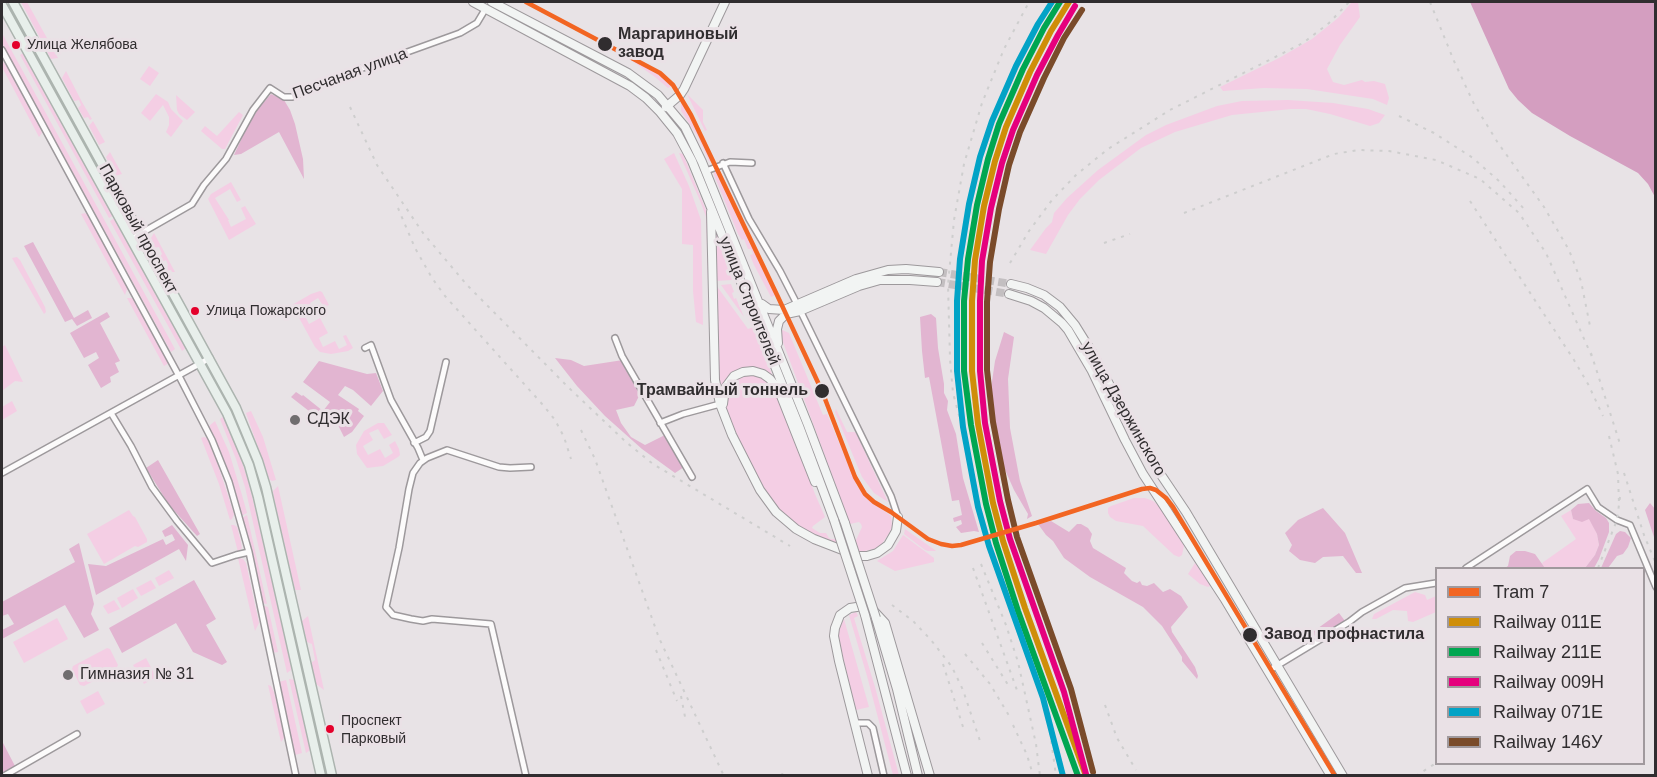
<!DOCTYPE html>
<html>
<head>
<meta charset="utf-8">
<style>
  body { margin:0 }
  #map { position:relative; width:1657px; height:777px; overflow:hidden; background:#e8e3e6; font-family:Arial,sans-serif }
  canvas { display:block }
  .frame { position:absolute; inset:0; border:3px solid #302d2f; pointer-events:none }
  .legend { position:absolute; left:1435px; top:567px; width:210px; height:198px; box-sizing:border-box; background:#eae1e6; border:2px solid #a0999d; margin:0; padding:8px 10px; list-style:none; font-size:18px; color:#302d2f }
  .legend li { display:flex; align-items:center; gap:12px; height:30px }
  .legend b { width:30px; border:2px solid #a0999d }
</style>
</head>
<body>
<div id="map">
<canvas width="1657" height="777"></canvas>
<div class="frame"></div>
<ul class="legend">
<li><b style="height:8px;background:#f26522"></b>Tram 7</li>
<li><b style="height:8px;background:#cf8e09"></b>Railway 011Е</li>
<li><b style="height:8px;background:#00a651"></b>Railway 211Е</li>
<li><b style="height:8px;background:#e5007d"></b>Railway 009Н</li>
<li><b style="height:8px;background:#02a3c6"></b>Railway 071Е</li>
<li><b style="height:8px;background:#7a4b2a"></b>Railway 146У</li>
</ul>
</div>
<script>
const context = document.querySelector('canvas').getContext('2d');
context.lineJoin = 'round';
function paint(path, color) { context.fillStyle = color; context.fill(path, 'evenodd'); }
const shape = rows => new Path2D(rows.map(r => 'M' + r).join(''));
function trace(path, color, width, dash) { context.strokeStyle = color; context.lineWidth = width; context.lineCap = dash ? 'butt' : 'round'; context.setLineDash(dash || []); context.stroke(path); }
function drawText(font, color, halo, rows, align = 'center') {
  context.font = font + ' Arial,sans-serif'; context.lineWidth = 6; context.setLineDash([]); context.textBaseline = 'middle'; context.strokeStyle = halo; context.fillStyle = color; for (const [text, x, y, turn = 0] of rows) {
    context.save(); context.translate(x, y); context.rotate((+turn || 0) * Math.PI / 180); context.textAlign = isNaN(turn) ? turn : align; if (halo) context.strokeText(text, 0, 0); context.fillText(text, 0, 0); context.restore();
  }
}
paint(shape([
  [21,2,27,2,58,58,51,59],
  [1352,2,1358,2,1360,17,1340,45,1327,69,1333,82,1344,85,1362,80,1365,82,1374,81,1385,84,1389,98,1387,105,1373,99,1307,89,1264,88,1223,91,1220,87,1279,58,1312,39,1338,18],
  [2,33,175,349,171,352,2,43],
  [25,52,114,215,109,218,20,55],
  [629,57,659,73,672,86,668,88,655,77,628,58],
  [2,61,6,65,40,126,42,133,39,137,2,67],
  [149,66,159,73,150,86,140,79],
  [66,71,82,102,92,119,90,120,88,117,84,118,78,108,81,105,79,100,74,101,62,78],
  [156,94,168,102,171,109,183,121,171,137,166,132,169,125,169,117,163,105,150,121,141,113],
  [687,94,703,110,703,122,707,130,705,131],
  [176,95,195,112,187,120,179,114,177,110],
  [681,99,694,123,713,162,709,161,698,137,681,111],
  [1288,100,1333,103,1368,109,1385,115,1379,123,1370,126,1330,114,1306,109,1291,109,1232,115,1175,132,1141,148,1099,180,1080,199,1068,215,1046,254,1030,250,1046,228,1052,222,1054,213,1067,198,1098,170,1146,135,1166,125,1217,106,1242,101],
  [239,112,243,115,225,149,222,149,201,131,205,126,217,136],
  [93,121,105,142,99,145,89,126],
  [110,152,122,174,115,176,106,157],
  [674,153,689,186,701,220,703,325,696,322,693,291,693,245,682,244,682,189,664,159],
  [679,153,683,154,708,215,711,281,708,281,706,217,701,203],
  [717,170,743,228,776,295,771,297,754,265,750,255,753,254,751,249,748,249,744,239,742,240,738,234,714,175,714,172],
  [231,182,241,200,237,202,230,189,215,198,229,220,228,220,231,227,246,219,241,208,245,206,256,224,229,240,208,199,211,194],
  [85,213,89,216,128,286,125,295,81,214],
  [115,218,186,348,182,351,110,221],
  [715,230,732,280,715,281],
  [154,233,175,272,172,272,171,270,166,271,168,265,166,260,162,262,159,258,162,254,159,247,154,248,151,243,151,238],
  [17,257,20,260,45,307,46,312,44,314,12,258],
  [731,284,734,292,732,293,734,299,736,298,744,317,721,285],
  [716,285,748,329,753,327,773,377,758,369,723,384,719,391],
  [320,291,322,292,329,305,324,307,318,298,310,303,314,310,305,316,309,324,320,318,328,333,319,338,323,347,335,341,339,349,347,345,343,336,346,335,353,348,348,351,331,354,320,352,315,347,292,305,311,294],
  [127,298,132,298,135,301,169,363,164,366],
  [780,329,789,333,823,415,827,414,857,486,866,497,891,516,892,526,890,532,881,545,874,549,860,552,833,543,806,532,789,521,776,507,765,491,748,463,729,418,725,406,727,388,736,378,749,374,764,378,774,388,815,494,825,517,813,526,812,528,820,533,826,533,829,538,831,539,856,540,862,527,861,524,859,522,850,524,780,334],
  [5,345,23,382,15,381,2,391,2,347],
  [12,401,17,411,2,420,2,407],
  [836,409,847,432,854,432,856,433,888,502,874,493,862,477,835,412],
  [251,411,263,437,276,480,272,481,269,479,246,413],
  [224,416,237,447,248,481,257,517,291,666,291,670,287,673,245,487,236,459,220,419],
  [215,421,229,452,242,495,247,513,241,516,220,452,209,426],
  [378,423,384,423,392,435,384,439,378,429,369,433,373,440,363,446,368,455,380,449,385,458,393,453,389,445,395,441,399,449,400,455,398,457,383,466,367,468,357,454,356,445,364,431],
  [204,437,207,438,218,465,234,514,232,519,230,520,219,484,201,438],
  [278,486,301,590,295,590,274,498,273,491],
  [1134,498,1145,498,1153,501,1161,508,1184,546,1182,555,1179,557,1174,555,1143,526,1116,521,1110,517,1108,513,1108,508,1111,506],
  [129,510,133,516,135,517,147,539,147,542,138,547,135,546,104,564,87,534],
  [1571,510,1573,519,1589,518,1593,525,1597,534,1599,545,1595,555,1585,568,1545,568,1542,563,1576,539,1561,516],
  [247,515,267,604,261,603,242,518],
  [231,525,234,525,237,527,241,542,242,548,238,552],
  [905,529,935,550,936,551,928,551,925,550,904,534],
  [903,535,934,558,934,562,895,571,877,561,893,551],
  [238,558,243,559,246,563,259,623,255,631],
  [1195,563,1211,584,1210,586,1208,587,1200,584,1188,574],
  [169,570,174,578,159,586,155,578],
  [151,580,156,588,141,596,136,588],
  [133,589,138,598,122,608,117,598],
  [1415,592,1425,595,1427,600,1436,596,1436,612,1413,622,1408,621,1407,611,1393,610,1376,619,1372,619,1374,614],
  [114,600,120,609,108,614,103,606],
  [261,605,268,607,278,652,272,653],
  [856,612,858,616,854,618,875,687,899,775,893,775,867,676,849,615],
  [308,616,324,690,316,684,311,663,315,660,312,644,307,642,302,621],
  [57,618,68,639,24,663,13,642],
  [844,619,869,707,856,710,838,637,838,631],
  [107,648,110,649,118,665,116,669,84,686,80,685,72,669,73,666],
  [146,658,156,677,144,684,133,665],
  [289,679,294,680,295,684,310,748,310,750,306,753],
  [286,680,302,753,295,755,279,682],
  [268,685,271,686,274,692,284,733,284,738,281,742],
  [98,691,105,704,87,714,80,701]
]), '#f4cee4');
paint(shape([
  [271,94,284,100,290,110,295,124,303,159,304,179,279,132,241,154,234,155,247,127,258,109],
  [33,242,74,318,88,310,92,318,77,326,72,319,65,322,24,246],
  [107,312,110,317,100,323,120,361,115,363,119,372,110,377,111,382,101,388,88,365,99,358,96,352,84,358,70,333],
  [931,314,936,318,938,348,944,384,944,393,948,401,947,410,956,434,963,478,979,532,974,531,961,533,956,527,962,524,961,520,954,522,953,518,962,515,959,500,952,501,929,377,925,378,922,351,920,317],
  [1004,332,1014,337,1008,379,1010,428,1020,481,1032,516,1027,519,1028,514,1014,490,998,454,989,402,995,361],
  [555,358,571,360,584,366,623,360,640,394,634,406,616,410,621,423,631,437,645,445,665,435,684,467,675,473,642,449,605,416,577,386],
  [319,361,367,374,376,373,383,391,371,406,353,390,345,386,338,395,359,409,358,411,364,416,352,432,344,437,334,417,323,422,291,397,296,392,302,396,303,395,323,411,330,402,303,382],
  [158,460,200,534,197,536,169,505,146,468],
  [1589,503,1596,511,1606,518,1609,523,1609,532,1599,559,1594,568,1585,568,1595,555,1599,545,1597,534,1589,519,1582,522,1573,519,1571,510,1578,504],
  [1650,503,1655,509,1655,540,1645,510],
  [1323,508,1345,533,1362,573,1356,573,1343,556,1323,557,1315,563,1300,560,1289,551,1292,545,1285,533,1298,520],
  [1051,521,1069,532,1077,524,1081,524,1088,528,1092,534,1090,541,1093,548,1126,568,1124,573,1132,581,1137,583,1140,581,1142,585,1147,586,1154,583,1163,592,1170,589,1181,596,1188,607,1171,627,1172,632,1195,667,1198,676,1197,679,1182,661,1182,657,1162,626,1143,607,1090,577,1064,558,1053,541,1046,535,1038,524],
  [172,525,188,545,186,561,179,549,96,595,88,564,106,566,163,539,166,545,175,540,172,534,165,537,162,531],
  [1620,531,1625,532,1631,538,1628,547,1623,554,1617,556,1608,568,1601,568,1616,534],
  [79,543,94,604,91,614,99,630,84,638,65,605,2,639,2,630,14,624,8,614,2,616,2,602,75,562,69,549],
  [1516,551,1525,551,1535,554,1545,568,1505,568,1508,566,1510,556],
  [194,580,216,619,206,625,227,662,222,665,193,652,176,623,122,653,109,628],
  [1339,613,1345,621,1327,634,1315,638,1314,631],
  [2,741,15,766,2,774]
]), '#e2b5d1');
paint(shape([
  [1470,2,1655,2,1655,197,1648,184,1638,173,1570,136,1532,113,1518,100,1509,89]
]), '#d49ec0');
trace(shape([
  [939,272,1011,284],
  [937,282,1009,294]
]), '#c3bfc1', 8, [8, 4]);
const street = shape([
  [2,50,179,376,212,440,229,482,249,552,296,776],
  [723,163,749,219,780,271,797,304,891,496,898,517],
  [706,171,730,162,752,163],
  [131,239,192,204,204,185,226,159,253,110,270,88,284,97,292,97,349,73,460,33,477,23,486,8],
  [615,338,622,356,692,477],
  [365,348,371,345,391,400,418,448,423,460],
  [111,413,131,446,152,487,177,521,212,563,236,555,249,552],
  [660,423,683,414,720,404],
  [414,443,426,437,430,431,446,362],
  [2,473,210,358],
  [1466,568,1587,489,1598,507,1617,520,1630,525,1656,587],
  [1268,671,1349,622,1362,612,1405,588,1436,583],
  [855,723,868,723,873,728,884,776],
  [4,776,77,734],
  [526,776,491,624,432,619,423,621,411,619,393,615,386,607,399,548,409,489,413,473,420,463,427,458,447,450,499,467,510,468,531,467]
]);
const secondary = shape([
  [473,2,630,86,646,98,660,112,677,133,692,161,710,205,799,426,834,520],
  [492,2,628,73,658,95,685,127,702,162,808,425,845,523],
  [666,107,680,95,684,89,725,2],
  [711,212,715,380,720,404,732,435,760,490,776,512,796,529,814,539,858,556,867,556,877,553,888,545,896,531,898,517],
  [1011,284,1027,288,1044,295,1060,307,1075,325,1093,354,1145,451,1186,512,1343,776],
  [1009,294,1031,301,1044,308,1062,323,1068,330,1092,371,1125,440,1143,474,1224,598,1331,776],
  [762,304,769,309,784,310,856,279,888,270,906,269,939,272],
  [778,343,777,329,779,321,786,314,800,311,859,286,880,280,910,280,937,282],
  [723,404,725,388,734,376,743,372,753,371,763,374,770,379,779,391,815,482],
  [865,615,907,776],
  [876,618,897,689,918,776],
  [868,776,839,661,834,636,835,628,840,615,850,608,863,606,871,608,885,623,930,776]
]);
const primary = shape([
  [13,2,236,408,258,461,266,487,332,776],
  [2,5,227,413,249,465,258,497,321,776]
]);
trace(street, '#9d999c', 8);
trace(secondary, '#9d999c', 10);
trace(primary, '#acb4af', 11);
trace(street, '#fcfbfb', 5);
trace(secondary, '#f2f4f3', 8);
trace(primary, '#e8efeb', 8);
trace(shape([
  [1430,2,1454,61,1474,104,1498,143,1544,207,1569,250,1581,281,1590,326],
  [350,107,377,165,423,233,467,285,569,388,626,442,653,464,790,546],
  [1399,116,1434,133,1473,158,1500,182,1525,210],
  [1470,201,1574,360,1588,384,1603,416],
  [398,208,415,248,432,278,445,296,543,405,555,420,564,437,571,459],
  [1184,213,1334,154,1358,150,1389,151,1436,160,1480,179,1519,213,1546,253,1593,359],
  [1104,243,1130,234],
  [1010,263,1029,231,1052,200,1076,175,1108,149,1170,110,1303,43,1329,23,1349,2],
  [1591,353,1621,447],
  [581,430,595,459,659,638,724,776],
  [964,434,953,393,950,359,948,285,954,220,964,164,982,103,1004,49,1029,2],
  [1609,436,1618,474,1619,504],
  [1624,473,1644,535,1656,564],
  [981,564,1006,625,1018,662,1036,744,1040,776],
  [973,568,1018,693],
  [1598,568,1617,520,1620,497],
  [892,605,913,621,931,640,952,667,963,690,980,741],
  [982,643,1010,688],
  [656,650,677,701],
  [965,654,990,684,1011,719],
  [943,664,964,730],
  [681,696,686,722],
  [1105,705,1117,738,1136,770],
  [1013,725,1027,755,1033,775],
  [1050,732,1056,776],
  [782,776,783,768],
  [1416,776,1436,763]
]), '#cecece', 2, [3, 6]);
const secondaryBridge = shape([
  [834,520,865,615],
  [845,523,876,618]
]);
trace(secondaryBridge, '#9d999c', 10, []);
trace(secondaryBridge, '#f2f4f3', 8);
trace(shape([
  [1069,2,1051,31,1030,72,1006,127,995,161,984,206,975,260,972,301,972,371,978,424,993,503,1003,541,1025,608,1086,776]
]), '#cf8e09', 6);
trace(shape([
  [1060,2,1044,28,1023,69,999,124,988,159,977,205,968,259,964,301,964,371,971,425,986,504,996,543,1018,611,1078,776]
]), '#00a651', 6);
trace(shape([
  [1075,6,1058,35,1037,75,1013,130,1002,163,991,208,982,261,980,301,980,371,985,423,1000,501,1010,539,1064,692,1086,774]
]), '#e5007d', 6);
trace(shape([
  [1052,2,1038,24,1016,66,992,121,980,157,969,204,960,259,957,301,957,371,963,427,978,507,989,546,1043,698,1063,776]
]), '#02a3c6', 6);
trace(shape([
  [1082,10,1064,38,1044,78,1020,132,1009,165,999,209,990,262,987,302,987,370,993,422,1008,500,1017,537,1071,689,1093,772]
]), '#7a4b2a', 6);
trace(shape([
  [526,2,660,73,673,85,691,115,778,297,822,391,855,477,865,494,874,502,891,512,928,539,941,544,952,546,961,545,1036,523,1142,489,1150,488,1156,490,1166,498,1173,507,1335,776]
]), '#f26522', 4.5);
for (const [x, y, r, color] of [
  [605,44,8,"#302d2f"],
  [16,45,5,"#e4002b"],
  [195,311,5,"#e4002b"],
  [822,391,8,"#302d2f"],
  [295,420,6,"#706d6f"],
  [1250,635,8,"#302d2f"],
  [68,675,6,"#706d6f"],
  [330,729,5,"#e4002b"]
]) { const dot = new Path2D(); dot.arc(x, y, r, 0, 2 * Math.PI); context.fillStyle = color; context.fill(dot); trace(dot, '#eae1e6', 2); }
drawText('14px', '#302d2f', '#eae1e6', [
  ["Улица Желябова",27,45],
  ["Улица Пожарского",206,311],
  ["Проспект",341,721],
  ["Парковый",341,739]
], 'left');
drawText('bold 16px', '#302d2f', '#eae1e6', [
  ["Маргариновый",618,35],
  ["завод",618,53],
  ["Трамвайный тоннель",808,391,"right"],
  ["Завод профнастила",1264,635]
], 'left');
drawText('16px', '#302d2f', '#eae1e6', [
  ["Песчаная улица",350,74,-20],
  ["Парковый проспект",138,229,61],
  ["улица Строителей",749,301,68],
  ["улица Дзержинского",1123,409,60]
]);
drawText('16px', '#302d2f', '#eae1e6', [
  ["СДЭК",307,420],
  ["Гимназия № 31",80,675]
], 'left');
</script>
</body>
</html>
